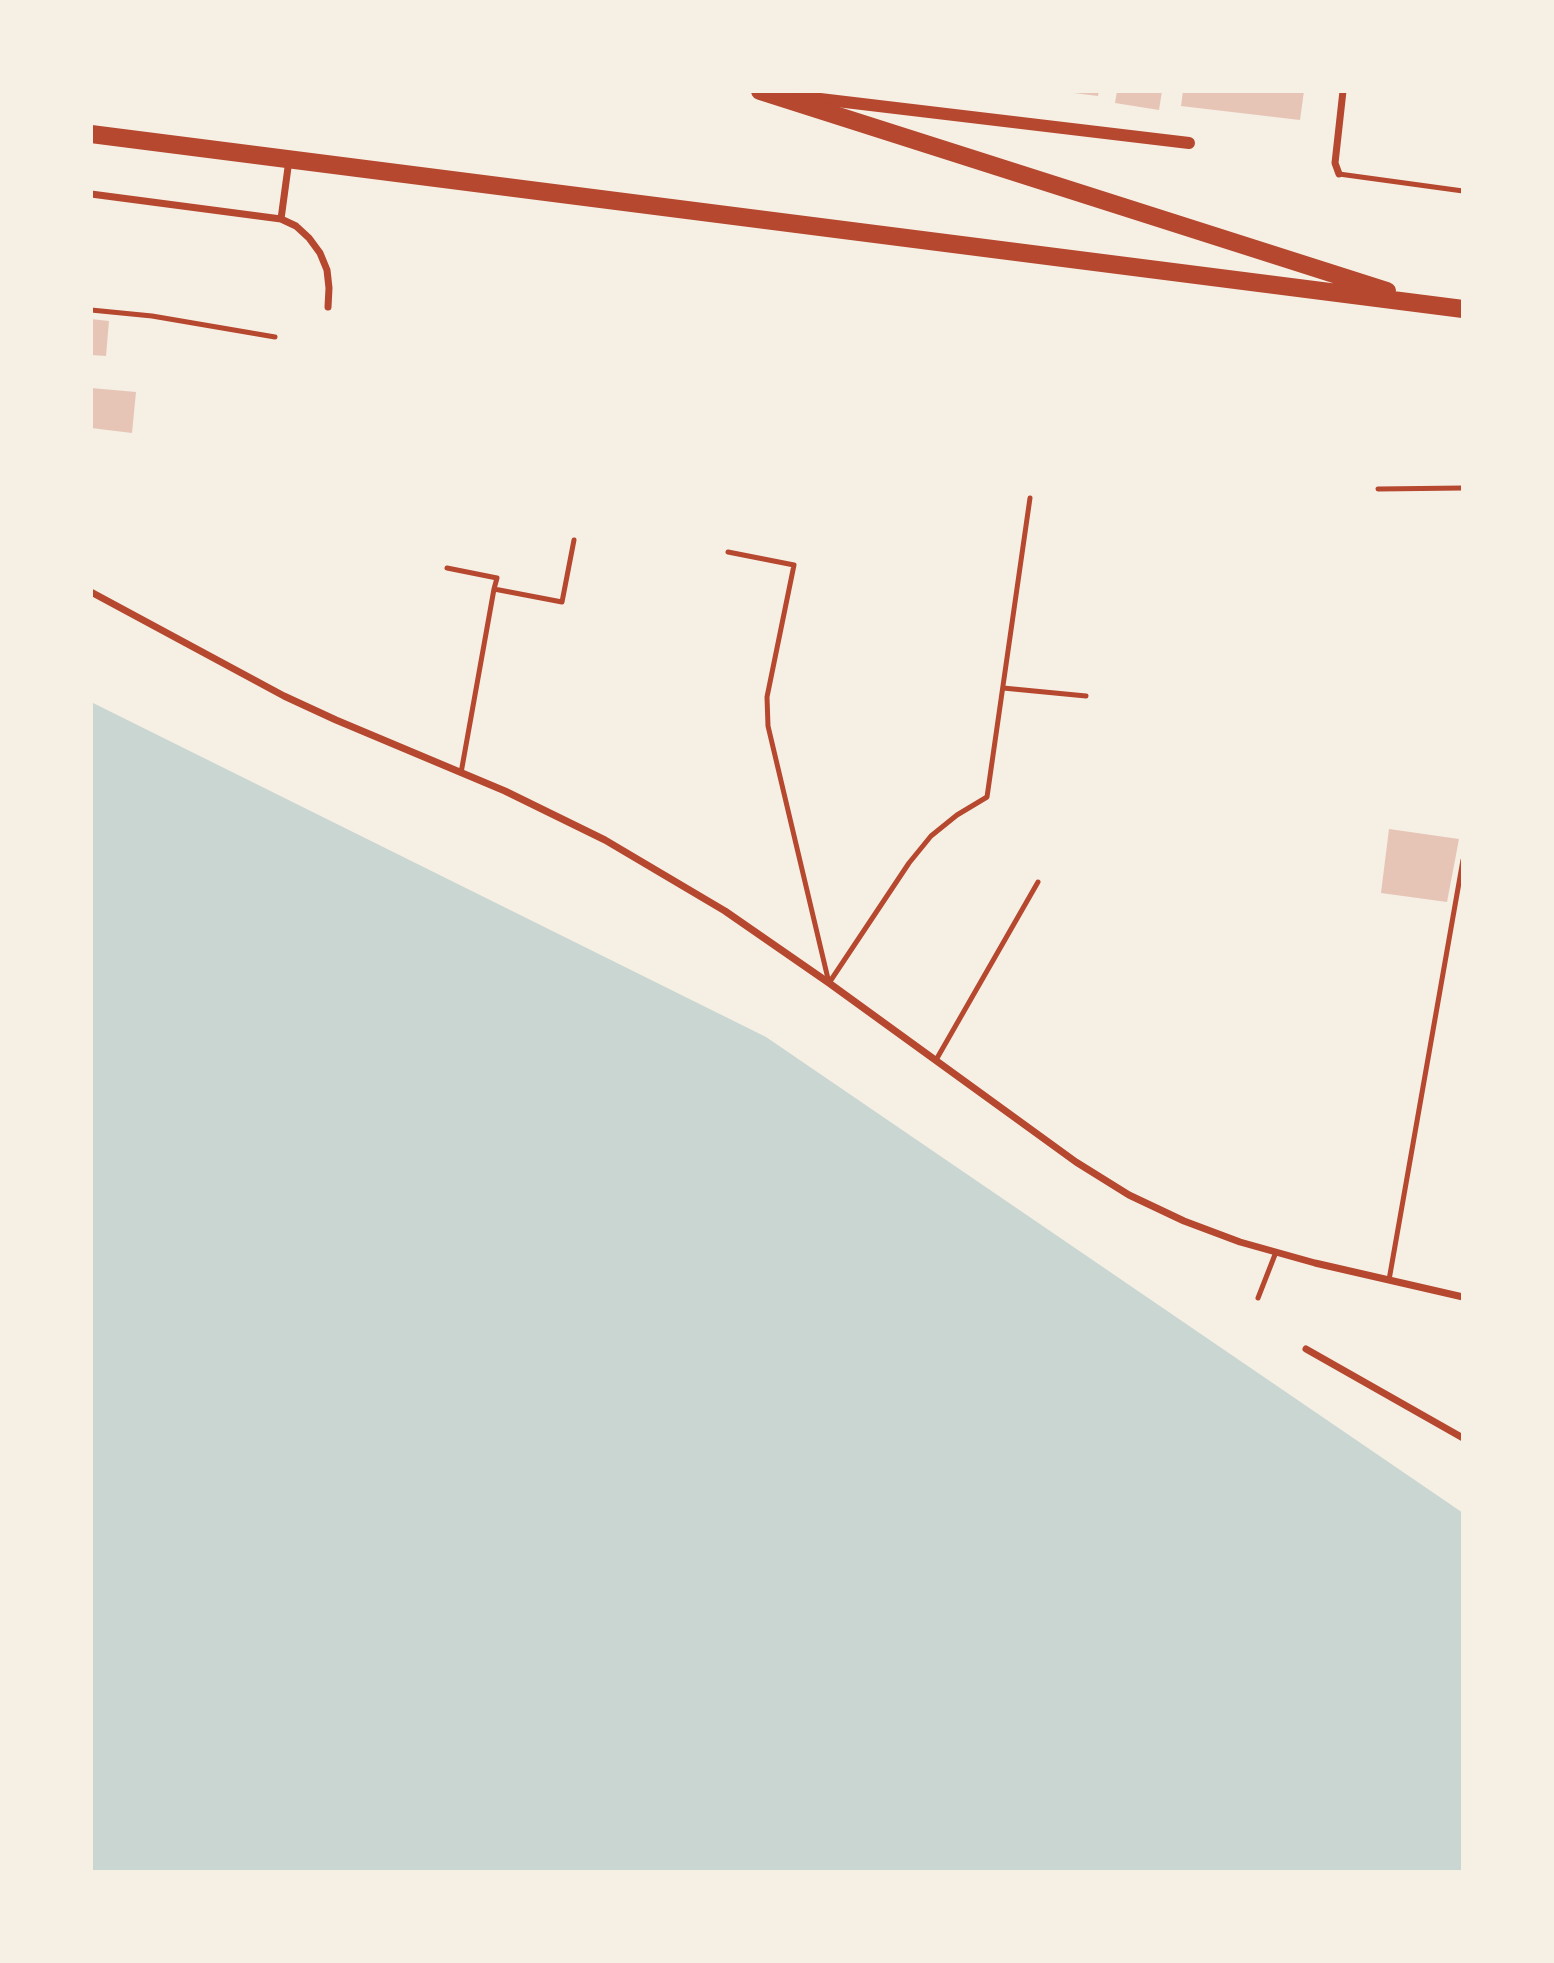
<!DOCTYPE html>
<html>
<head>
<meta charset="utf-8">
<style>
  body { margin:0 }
  #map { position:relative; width:1554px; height:1963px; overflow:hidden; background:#f6efe4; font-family:"Open Sans",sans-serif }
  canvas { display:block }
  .frame { position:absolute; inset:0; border:93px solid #f6efe4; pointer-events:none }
</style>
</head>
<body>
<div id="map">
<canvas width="1554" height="1963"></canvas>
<div class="frame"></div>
</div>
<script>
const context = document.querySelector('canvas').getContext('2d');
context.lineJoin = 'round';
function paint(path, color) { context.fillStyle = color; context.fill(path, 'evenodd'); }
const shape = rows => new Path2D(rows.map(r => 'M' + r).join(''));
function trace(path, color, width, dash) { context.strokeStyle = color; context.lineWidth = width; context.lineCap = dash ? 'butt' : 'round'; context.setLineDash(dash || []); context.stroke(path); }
paint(shape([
  [91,702,766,1037,1463,1513,1463,1872,91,1872]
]), '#c9d6d2');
paint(shape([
  [1074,91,1099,91,1098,96,1074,93],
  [1117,91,1162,91,1159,110,1115,103],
  [1183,91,1304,91,1300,120,1181,106],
  [91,319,109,321,106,356,91,355],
  [91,388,136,392,132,433,91,428],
  [1389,829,1459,839,1447,902,1381,893]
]), '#e6c5b7');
trace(shape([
  [1339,174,1463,191],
  [91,310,152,316,275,337],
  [1378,489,1463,488],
  [728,552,794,565,767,697,768,726,829,983],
  [447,568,497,578,494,589],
  [1003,688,1086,696],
  [461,773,494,589,562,602,574,540],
  [829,983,909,863,931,836,957,815,987,797,1030,498],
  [936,1060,1038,882],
  [1389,1280,1463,860],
  [1258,1298,1276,1252]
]), '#b5482f', 5);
trace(shape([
  [1339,174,1335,163,1343,91],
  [91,194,281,219,296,226,309,238,320,253,327,270,329,288,328,307],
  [281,219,289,160],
  [91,592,284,696,336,720,505,791,605,840,725,911,829,983,1076,1162,1129,1195,1184,1221,1240,1242,1315,1263,1463,1297],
  [1306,1349,1463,1438]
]), '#b5482f', 7);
trace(shape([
  [795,96,1189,143]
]), '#b5482f', 12);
trace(shape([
  [760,91,1387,291],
  [91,134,1463,309]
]), '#b5482f', 18);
</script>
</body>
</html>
